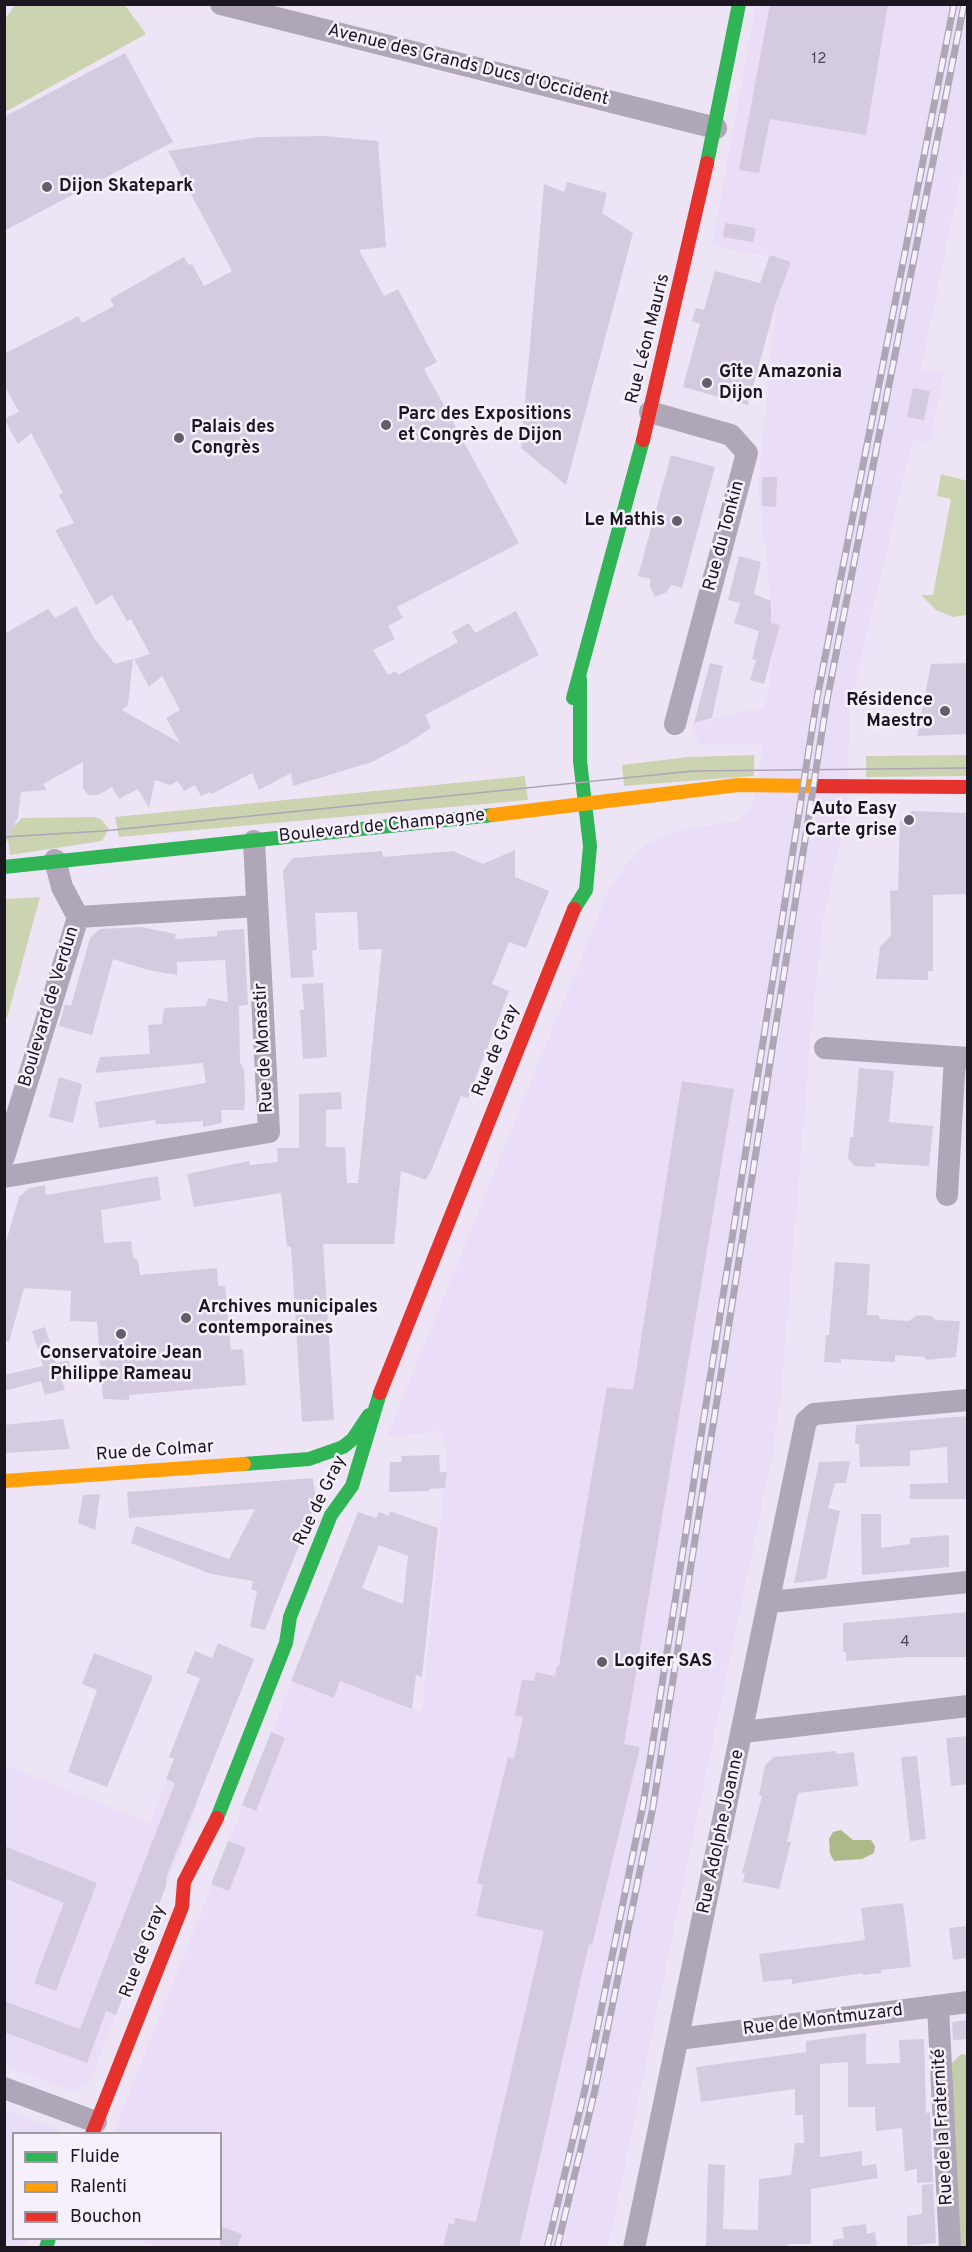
<!DOCTYPE html>
<html>
<head>
<meta charset="utf-8">
<style>
  body { margin:0 }
  #map { position:relative; width:972px; height:2252px; overflow:hidden; background:#ede5f6; font-family:Overpass,sans-serif }
  canvas { display:block }
  .frame { position:absolute; inset:0; border:6px solid #1b1620; pointer-events:none }
  .legend { position:absolute; left:12px; top:2132px; width:210px; height:108px; box-sizing:border-box; background:#f6f0fc; border:2px solid #9e99a4; margin:0; padding:8px 10px; list-style:none; font-size:18px; color:#1b1620 }
  .legend li { display:flex; align-items:center; gap:12px; height:30px }
  .legend b { width:30px; border:2px solid #9e99a4 }
</style>
</head>
<body>
<div id="map">
<canvas width="972" height="2252"></canvas>
<div class="frame"></div>
<ul class="legend">
<li><b style="height:8px;background:#30b455"></b>Fluide</li>
<li><b style="height:8px;background:#ff9f0a"></b>Ralenti</li>
<li><b style="height:8px;background:#e5322d"></b>Bouchon</li>
</ul>
</div>
<script>
const context = document.querySelector('canvas').getContext('2d');
context.lineJoin = 'round';
function paint(path, color) { context.fillStyle = color; context.fill(path, 'evenodd'); }
const shape = rows => new Path2D(rows.map(r => 'M' + r).join(''));
function trace(path, color, width, dash) { context.strokeStyle = color; context.lineWidth = width; context.lineCap = dash ? 'butt' : 'round'; context.setLineDash(dash || []); context.stroke(path); }
function drawText(font, color, halo, rows, align = 'center') {
  context.font = font + ' Overpass,sans-serif'; context.lineWidth = 5; context.setLineDash([]); context.textBaseline = 'middle'; context.strokeStyle = halo; context.fillStyle = color; for (const [text, x, y, turn = 0] of rows) {
    context.save(); context.translate(x, y); context.rotate((+turn || 0) * Math.PI / 180); context.textAlign = isNaN(turn) ? turn : align; if (halo) context.strokeText(text, 0, 0); context.fillText(text, 0, 0); context.restore();
  }
}
paint(shape([
  [756,5,967,5,967,147,921,369,944,373,930,442,913,439,850,706,847,811,823,921,812,1021,781,1391,772,1456,608,2247,157,2247,134,2239,220,2238,220,2134,113,2134,292,1682,334,1698,340,1681,422,1712,447,1460,443,1431,387,1437,607,894,626,864,643,846,680,830,736,821,752,809,763,744,699,744,692,731,694,723,762,708,770,688,773,649,768,572,758,488,777,298,756,294,769,257,712,246],
  [4,1765,150,1823,167,1780,202,1793,89,2084,71,2091,5,2066],
  [5,2110,60,2130,61,2133,14,2134,14,2238,28,2239,25,2247,5,2247]
]), '#eaddf8');
paint(shape([
  [124,4,146,34,5,112,5,19,15,5],
  [941,474,967,481,967,615,953,617,936,610,921,595,933,595,951,499,937,496],
  [754,755,754,776,624,786,622,765,688,757],
  [967,755,967,776,866,777,866,756],
  [525,776,528,800,119,837,115,817],
  [93,817,101,819,109,829,102,841,10,855,7,833,22,818],
  [40,897,7,1018,4,1016,5,899]
]), '#ccd3b1');
paint(shape([
  [961,2054,967,2055,967,2247,952,2247,952,2063]
]), '#c5cca9');
paint(shape([
  [841,1830,853,1840,871,1840,875,1846,874,1853,862,1859,834,1861,830,1854,829,1839,833,1832]
]), '#aeb988');
paint(shape([
  [770,4,888,4,866,135,770,119,759,173,739,170],
  [125,53,173,142,4,231,4,117],
  [325,136,378,141,386,247,359,250,384,296,398,289,437,362,424,369,519,543,397,607,403,618,388,626,395,639,373,650,388,675,395,671,398,675,458,642,452,632,469,623,475,633,516,611,539,655,425,715,431,728,408,743,372,762,293,786,291,773,259,790,252,773,212,794,210,792,201,796,195,785,184,791,178,781,170,785,155,780,149,808,138,789,119,799,112,787,98,795,88,795,83,788,83,762,43,784,47,790,21,792,18,817,4,848,4,634,48,609,55,618,76,606,94,638,115,664,133,659,128,705,122,710,180,743,166,718,180,710,162,676,149,687,134,659,150,654,131,619,127,621,112,595,96,605,55,530,74,523,59,495,63,493,31,433,18,444,4,419,19,412,4,385,4,354,78,316,82,323,114,306,110,299,184,257,189,265,192,264,204,286,232,271,168,151,259,137],
  [567,182,607,193,602,213,633,233,566,485,521,448,544,184,564,192],
  [725,223,756,228,753,242,723,237],
  [770,255,791,262,777,299,748,405,683,387,700,324,692,321,696,308,704,310,715,271,760,283],
  [913,388,930,391,924,420,907,417],
  [671,455,715,467,682,588,671,585,667,592,655,597,650,587,650,579,638,576],
  [762,477,777,477,776,507,762,506],
  [739,556,761,562,754,594,771,601,771,623,780,625,764,684,750,680,756,660,752,659,759,631,734,623,740,603,728,600],
  [710,663,723,666,712,718,694,723],
  [968,663,968,734,917,736,931,664],
  [912,811,968,813,968,894,933,895,933,971,928,971,928,980,876,979,880,947,891,935,890,891,898,890,900,821],
  [515,850,515,877,549,891,526,948,509,942,492,984,509,991,468,1098,461,1096,432,1169,426,1180,401,1171,394,1244,323,1244,334,1420,302,1422,291,1247,287,1246,281,1193,194,1207,187,1174,249,1161,250,1165,278,1162,277,1148,299,1148,299,1094,341,1092,342,1109,326,1110,326,1147,345,1147,347,1183,358,1183,382,949,359,950,357,912,315,913,317,950,312,951,314,977,291,978,283,870,293,858,382,851,383,857,453,851,483,864],
  [141,927,176,934,175,939,217,936,217,931,244,929,248,1005,239,1006,240,1062,244,1070,245,1101,244,1110,221,1110,222,1123,203,1127,203,1121,166,1124,156,1124,155,1120,99,1128,95,1102,206,1083,203,1063,95,1073,100,1057,150,1054,148,1025,162,1024,164,1008,206,1006,208,998,228,1002,225,960,177,962,177,975,148,970,113,959,92,1035,59,1026,65,1004,71,1006,90,938,100,929],
  [323,983,327,1057,303,1059,300,1010,304,1010,302,984],
  [859,1068,894,1071,889,1122,933,1126,929,1166,875,1163,875,1167,854,1166,848,1158,850,1137,853,1137],
  [59,1077,82,1084,73,1123,49,1117],
  [682,1081,734,1089,624,1744,640,1747,592,1945,589,1944,519,2247,443,2247,449,2223,454,2224,455,2218,476,2222,544,1931,476,1916,483,1885,477,1883,508,1757,514,1759,523,1717,515,1716,522,1680,534,1681,536,1672,555,1676,557,1666,559,1666,607,1387,633,1390],
  [158,1176,161,1200,101,1210,104,1243,131,1241,133,1257,138,1261,140,1275,217,1268,218,1286,225,1286,231,1350,243,1349,246,1385,129,1395,129,1400,103,1399,97,1322,70,1321,71,1291,24,1288,9,1342,4,1341,4,1249,19,1197,29,1188,45,1185,46,1195],
  [835,1262,870,1264,867,1315,878,1315,880,1319,909,1321,917,1315,932,1316,935,1320,960,1321,956,1357,926,1360,924,1357,895,1355,895,1362,841,1359,841,1363,824,1362,826,1335,829,1335],
  [45,1327,56,1363,68,1360,71,1372,60,1375,65,1390,45,1395,41,1381,4,1391,4,1375,43,1366,32,1331],
  [968,1416,968,1499,910,1499,910,1484,948,1483,947,1447,910,1451,910,1466,860,1467,859,1444,855,1444,856,1425],
  [63,1419,70,1449,4,1453,4,1425],
  [439,1455,440,1472,447,1472,445,1488,429,1489,429,1491,389,1492,390,1462,402,1462,401,1456],
  [850,1461,846,1483,835,1483,828,1508,840,1511,826,1579,794,1583,819,1462],
  [313,1478,315,1493,319,1496,265,1630,250,1627,257,1591,251,1589,253,1581,211,1574,131,1543,136,1526,229,1559,255,1509,129,1518,127,1492],
  [100,1494,95,1530,78,1523,83,1495],
  [389,1511,438,1528,422,1677,416,1675,412,1709,340,1681,334,1698,291,1681,358,1512,376,1518,379,1512,390,1516],
  [379,1545,408,1556,403,1604,362,1588],
  [861,1514,881,1514,881,1548,910,1544,910,1538,949,1535,949,1567,862,1575],
  [968,1612,968,1657,911,1657,846,1661,846,1652,843,1652,843,1623],
  [218,1643,254,1659,167,1875,166,1886,116,2015,106,2011,87,2063,4,2032,4,2001,80,2029,175,1783,166,1779,174,1759,169,1757,200,1678,186,1673,195,1651,212,1658],
  [94,1653,153,1676,107,1787,68,1772,97,1690,82,1684],
  [271,1732,285,1738,256,1811,242,1805],
  [968,1736,968,1784,951,1786,946,1738],
  [836,1751,837,1754,854,1752,858,1786,798,1793,787,1842,791,1842,779,1889,743,1882,745,1873,742,1873,762,1796,759,1795,765,1765,774,1757],
  [917,1756,926,1839,910,1841,901,1757],
  [228,1841,246,1848,229,1891,211,1884],
  [4,1846,97,1883,56,1991,34,1983,64,1903,4,1878],
  [903,1903,911,1967,881,1970,882,1973,863,1975,863,1973,792,1984,792,1979,763,1982,759,1954,865,1940,861,1908],
  [968,1926,968,1958,953,1960,949,1928],
  [968,2020,968,2039,953,2040,952,2022],
  [866,2033,866,2064,900,2063,899,2040,924,2039,926,2113,930,2112,933,2182,917,2183,917,2169,905,2171,902,2128,876,2131,875,2107,848,2107,848,2062,820,2064,820,2157,862,2151,862,2166,876,2164,878,2178,811,2189,811,2244,788,2244,788,2247,706,2247,708,2164,725,2165,723,2229,758,2230,759,2179,791,2175,795,2143,804,2143,803,2115,795,2115,795,2089,701,2102,696,2067,806,2052,806,2041],
  [933,2184,936,2243,907,2246,907,2216,922,2214,922,2185],
  [866,2224,867,2234,875,2232,877,2247,833,2247,833,2240,844,2238,842,2227],
  [220,2226,242,2234,237,2247,220,2247]
]), '#d5cbe0');
trace(shape([
  [221,4,716,128],
  [650,412,731,435,747,453,675,724],
  [78,917,257,906],
  [825,1048,968,1058],
  [4,1157,78,917,62,887,55,860],
  [4,1177,269,1132,254,841],
  [947,1195,955,1057],
  [770,1602,968,1582],
  [743,1732,968,1706],
  [938,2006,950,2248],
  [678,2039,968,2002],
  [4,2088,96,2122],
  [634,2248,806,1421,814,1414,968,1400]
]), '#afa7b8', 22);
trace(shape([
  [707,163,739,4],
  [573,698,643,440],
  [4,867,493,815],
  [574,909,586,890,590,846,580,761,580,679],
  [244,1464,309,1459,343,1447,353,1439,369,1415],
  [217,1818,286,1643,290,1617,331,1515,352,1486,380,1393],
  [46,2248,49,2238]
]), '#30b455', 14);
trace(shape([
  [493,815,738,785,817,786],
  [4,1481,244,1464]
]), '#ff9f0a', 14);
trace(shape([
  [643,440,707,163],
  [817,786,968,787],
  [380,1393,574,909],
  [92,2134,182,1907,184,1882,217,1818]
]), '#e5322d', 14);
trace(shape([
  [4,837,103,831,693,771,968,768]
]), '#ada6b5', 1.5);
const rail = shape([
  [547,2248,585,2089,643,1805,817,698,954,4],
  [557,2248,595,2090,653,1807,827,700,964,4]
]);
trace(rail, '#ada6b5', 7);
trace(rail, '#f6f0fc', 4.5, [14]);
for (const [x, y, r, color] of [
  [47,187,6,"#645e6b"],
  [707,383,6,"#645e6b"],
  [386,425,6,"#645e6b"],
  [179,438,6,"#645e6b"],
  [677,521,6,"#645e6b"],
  [945,711,6,"#645e6b"],
  [909,820,6,"#645e6b"],
  [186,1318,6,"#645e6b"],
  [121,1334,6,"#645e6b"],
  [602,1662,6,"#645e6b"]
]) { const dot = new Path2D(); dot.arc(x, y, r, 0, 2 * Math.PI); context.fillStyle = color; context.fill(dot); trace(dot, '#f6f0fc', 2); }
drawText('15px', '#4c4653', null, [
  ["12",819,60],
  ["4",905,1643]
]);
drawText('18px', '#1b1620', '#f6f0fc', [
  ["Avenue des Grands Ducs d'Occident",468,66,14],
  ["Rue Léon Mauris",649,339,-76],
  ["Rue du Tonkin",725,536,-75],
  ["Boulevard de Champagne",382,827,-6],
  ["Boulevard de Verdun",50,1007,-73],
  ["Rue de Monastir",265,1048,-93],
  ["Rue de Gray",497,1051,-68],
  ["Rue de Colmar",155,1452,-4],
  ["Rue de Gray",321,1501,-64],
  ["Rue Adolphe Joanne",722,1832,-78],
  ["Rue de Gray",144,1952,-69],
  ["Rue de Montmuzard",823,2021,-7],
  ["Rue de la Fraternité",944,2127,-93]
]);
drawText('bold 18px', '#1b1620', '#f6f0fc', [
  ["Dijon Skatepark",59,187],
  ["Gîte Amazonia",719,373],
  ["Dijon",719,394],
  ["Parc des Expositions",398,415],
  ["et Congrès de Dijon",398,436],
  ["Palais des",191,428],
  ["Congrès",191,449],
  ["Le Mathis",665,521,"right"],
  ["Résidence",933,701,"right"],
  ["Maestro",933,722,"right"],
  ["Auto Easy",897,810,"right"],
  ["Carte grise",897,831,"right"],
  ["Archives municipales",198,1308],
  ["contemporaines",198,1329],
  ["Conservatoire Jean",121,1354,"center"],
  ["Philippe Rameau",121,1375,"center"],
  ["Logifer SAS",614,1662]
], 'left');
</script>
</body>
</html>
